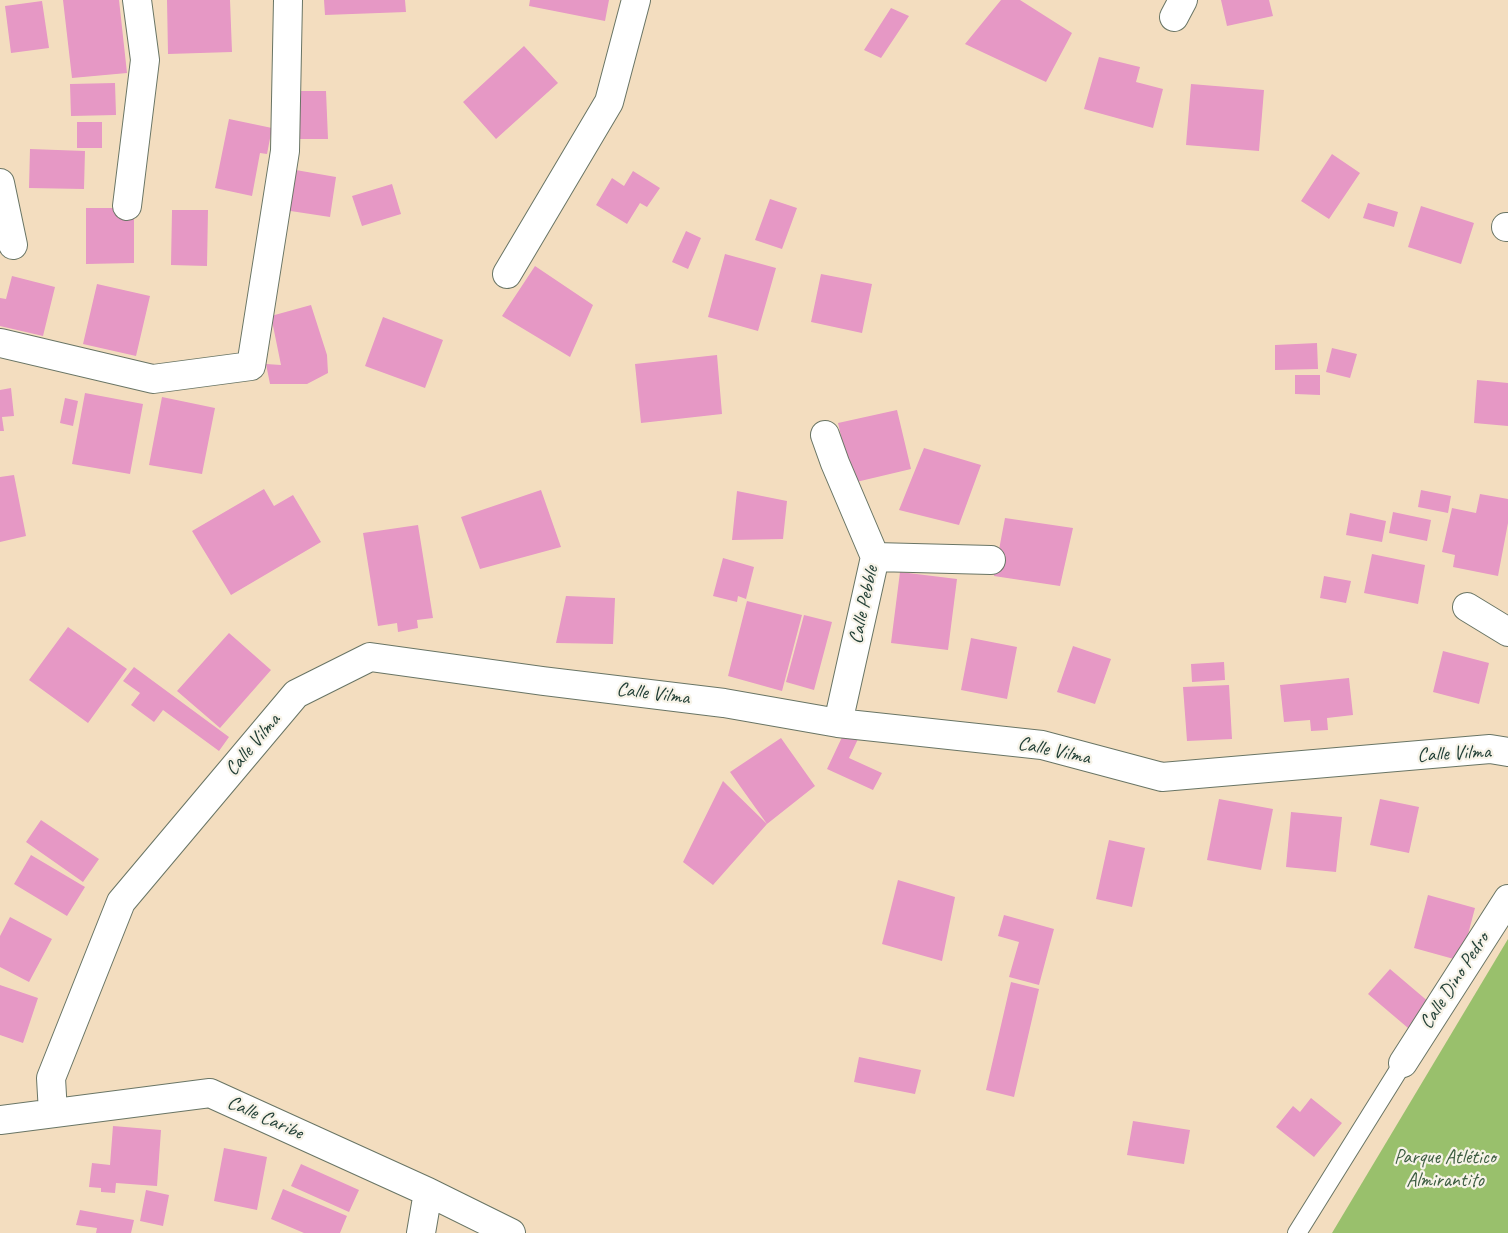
<!DOCTYPE html>
<html>
<head>
<meta charset="utf-8">
<style>
  body { margin:0 }
  canvas { display:block; background:#f3ddbf }
</style>
</head>
<body>
<canvas width="1508" height="1233"></canvas>
<script>
const context = document.querySelector('canvas').getContext('2d');
context.lineJoin = 'round';
function paint(path, color) { context.fillStyle = color; context.fill(path, 'evenodd'); }
const shape = rows => new Path2D(rows.map(r => 'M' + r).join(''));
function trace(path, color, width, dash) { context.strokeStyle = color; context.lineWidth = width; context.lineCap = dash ? 'butt' : 'round'; context.setLineDash(dash || []); context.stroke(path); }
function drawText(font, color, halo, rows, align = 'center') {
  context.font = font + ' Caveat,sans-serif'; context.lineWidth = 4.5; context.setLineDash([]); context.textBaseline = 'middle'; context.strokeStyle = halo; context.fillStyle = color; for (const [text, x, y, turn = 0] of rows) {
    context.save(); context.translate(x, y); context.rotate((+turn || 0) * Math.PI / 180); context.textAlign = isNaN(turn) ? turn : align; if (halo) context.strokeText(text, 0, 0); context.fillText(text, 0, 0); context.restore();
  }
}
paint(shape([
  [1508,939,1508,1233,1332,1233]
]), '#99c06c');
paint(shape([
  [63,0,119,0,127,73,72,78],
  [167,0,230,0,232,52,168,54],
  [324,0,405,0,406,12,325,15],
  [530,0,609,0,605,21,529,6],
  [1001,0,1020,0,1072,33,1046,82,965,44],
  [1221,0,1269,0,1273,16,1227,26],
  [42,1,49,48,11,53,5,6],
  [891,8,909,16,881,58,864,50],
  [524,46,558,83,496,139,463,102],
  [1099,57,1140,67,1136,82,1163,89,1153,128,1084,109],
  [115,83,116,115,71,116,70,84],
  [1191,84,1264,90,1259,151,1186,145],
  [292,91,326,91,328,139,293,139],
  [229,119,272,128,267,154,260,153,252,196,215,188],
  [77,122,102,122,102,148,77,148],
  [30,149,85,151,84,189,29,188],
  [1332,154,1360,173,1329,219,1301,201],
  [290,169,336,177,330,217,284,210],
  [633,171,660,188,647,207,640,203,627,224,596,205,612,178,624,186],
  [392,184,401,214,362,226,352,196],
  [770,199,797,208,782,249,755,240],
  [1368,203,1398,212,1394,227,1363,218],
  [1421,206,1474,223,1461,264,1408,247],
  [86,208,134,208,134,263,86,264],
  [172,210,208,210,207,266,171,265],
  [686,231,701,238,688,269,672,262],
  [725,254,776,268,758,331,708,317],
  [535,266,593,305,570,357,502,316],
  [821,274,872,284,862,333,811,322],
  [12,276,55,287,43,336,0,326,0,298,6,299],
  [97,284,150,296,136,356,83,344],
  [311,305,327,355,328,373,307,384,270,384,266,364,281,365,271,316],
  [383,317,443,340,425,388,365,366],
  [1317,343,1318,369,1275,370,1275,345],
  [1332,348,1357,354,1350,378,1326,372],
  [717,355,722,414,641,423,635,364],
  [1295,375,1320,375,1320,395,1295,394],
  [1477,380,1508,383,1508,426,1474,423],
  [11,388,14,416,2,417,4,431,0,431,0,390],
  [85,393,143,404,130,474,72,464],
  [162,397,215,408,202,474,149,465],
  [65,398,78,401,73,426,60,423],
  [897,410,911,469,852,483,838,423],
  [924,448,981,465,959,525,899,510],
  [14,475,26,536,0,542,0,477],
  [264,489,274,506,293,495,321,542,231,595,192,531],
  [541,490,561,547,480,569,461,517],
  [1421,490,1451,496,1448,513,1418,507],
  [737,491,787,501,783,539,732,540],
  [1480,494,1508,499,1508,523,1498,576,1453,567,1455,555,1442,552,1452,508,1476,513],
  [1393,512,1431,520,1427,541,1389,533],
  [1350,513,1386,521,1382,542,1346,535],
  [1005,518,1073,528,1060,586,994,576],
  [418,525,433,618,417,620,418,628,398,632,397,623,378,626,363,533],
  [1372,554,1425,565,1418,604,1364,593],
  [723,558,754,567,746,599,738,596,737,602,713,596],
  [900,572,957,579,948,650,891,643],
  [1324,576,1351,581,1346,603,1320,598],
  [566,596,615,598,613,644,556,643],
  [747,601,802,615,782,691,728,676],
  [804,615,832,622,814,690,786,682],
  [68,627,127,669,88,723,29,680],
  [229,633,271,670,220,728,177,691],
  [971,638,1017,647,1007,699,961,690],
  [1073,646,1111,659,1095,704,1057,692],
  [1443,651,1489,663,1479,704,1433,692],
  [1224,662,1225,680,1192,682,1191,664],
  [134,667,229,737,219,751,163,710,154,722,131,705,140,693,123,681],
  [1349,678,1353,715,1327,718,1328,730,1311,731,1310,720,1284,722,1280,685],
  [1229,685,1232,739,1187,741,1183,687],
  [844,733,858,739,849,758,882,773,873,790,827,769],
  [781,738,815,786,767,824,730,772],
  [723,781,767,824,713,885,683,862],
  [1219,799,1273,809,1261,870,1207,860],
  [1380,799,1419,807,1409,853,1370,845],
  [1291,812,1342,817,1336,872,1286,867],
  [41,820,99,859,83,882,26,842],
  [1109,840,1145,848,1132,907,1096,899],
  [31,855,85,887,67,916,14,884],
  [898,880,955,897,942,961,882,944],
  [1428,895,1475,908,1461,961,1414,948],
  [1004,915,1054,929,1039,985,1009,977,1019,942,998,936],
  [10,917,52,939,29,982,0,967,0,936],
  [1390,969,1430,1003,1408,1028,1368,994],
  [1011,982,1039,989,1014,1097,986,1090],
  [0,985,38,998,23,1043,0,1035],
  [859,1057,921,1070,915,1094,854,1082],
  [1311,1098,1342,1123,1314,1157,1276,1127,1293,1106,1300,1112],
  [1133,1121,1190,1130,1184,1164,1127,1155],
  [113,1126,161,1130,157,1186,116,1183,115,1193,101,1192,101,1188,89,1187,92,1163,110,1165],
  [224,1148,267,1157,257,1210,214,1201],
  [301,1164,359,1190,349,1212,291,1186],
  [283,1189,347,1216,340,1233,304,1233,271,1219],
  [146,1190,169,1195,163,1226,140,1221],
  [80,1210,134,1220,131,1233,96,1233,97,1228,76,1225]
]), '#e698c5');
const service = shape([
  [1297,1233,1403,1063]
]);
const minor = shape([
  [1174,17,1183,0],
  [0,183,13,245],
  [127,206,145,60,137,0],
  [1506,227,1508,227],
  [507,274,609,102,636,0],
  [1,343,153,379,251,366,285,151,288,0],
  [825,435,835,463,875,557,838,723],
  [875,557,991,560],
  [1467,607,1508,632],
  [1403,1063,1508,899],
  [53,1113,51,1078,121,902,296,694,370,657,543,681,724,703,838,723,1042,745,1162,777,1490,749,1508,752],
  [0,1120,210,1093,428,1192,511,1233],
  [421,1233,428,1192]
]);
trace(service, '#697565', 20);
trace(minor, '#697565', 30);
trace(service, '#fff', 18);
trace(minor, '#fff', 28);
drawText('20px', '#1f3d34', '#f7f3e8', [
  ["Calle Pebble",864,605,-78],
  ["Calle Vilma",653,694,7],
  ["Calle Vilma",253,745,-50],
  ["Calle Vilma",1054,751,12],
  ["Calle Vilma",1454,754,-3],
  ["Calle Dino Pedro",1455,981,-57],
  ["Calle Caribe",265,1118,24]
]);
drawText('20px', '#3e5e42', '#f7f3e8', [
  ["Parque Atlético",1445,1158],
  ["Almirantito",1445,1181]
]);
</script>
</body>
</html>
